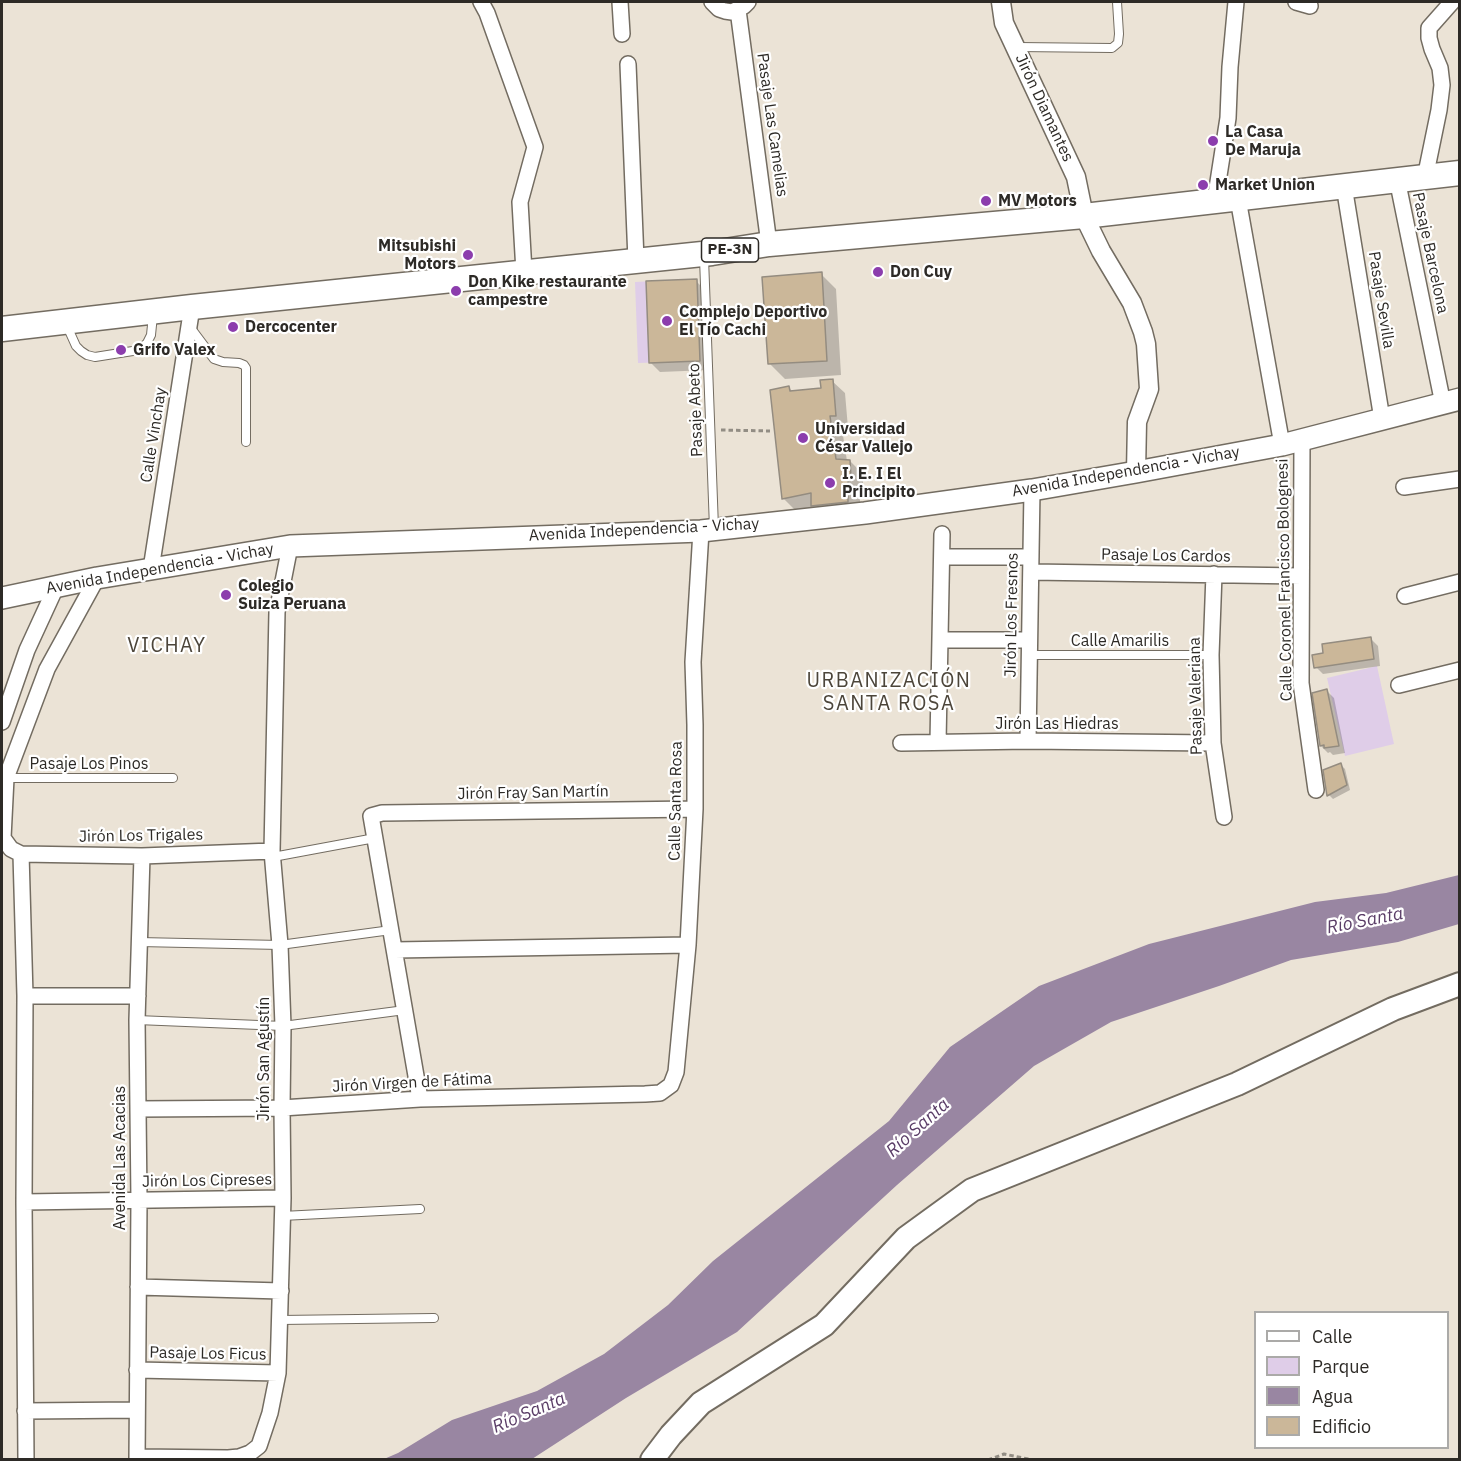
<!DOCTYPE html>
<html>
<head>
<meta charset="utf-8">
<style>
  body { margin:0 }
  #map { position:relative; width:1461px; height:1461px; overflow:hidden; background:#ebe3d6; font-family:"IBM Plex Sans",sans-serif }
  canvas { display:block }
  .frame { position:absolute; inset:0; border:3px solid #2d2a26; pointer-events:none }
  .legend { position:absolute; left:1254px; top:1311px; width:195px; height:138px; box-sizing:border-box; background:#fff; border:2px solid #abaaa8; margin:0; padding:8px 10px; list-style:none; font-size:18px; color:#2d2a26 }
  .legend li { display:flex; align-items:center; gap:12px; height:30px }
  .legend b { width:30px; border:2px solid #abaaa8 }
</style>
</head>
<body>
<div id="map">
<canvas width="1461" height="1461"></canvas>
<div class="frame"></div>
<ul class="legend">
<li><b style="height:8px;background:#fff"></b>Calle</li>
<li><b style="height:16px;background:#dfcde8"></b>Parque</li>
<li><b style="height:16px;background:#9986a2"></b>Agua</li>
<li><b style="height:16px;background:#cbb799"></b>Edificio</li>
</ul>
</div>
<script>
const context = document.querySelector('canvas').getContext('2d');
context.lineJoin = 'round';
function paint(path, color) { context.fillStyle = color; context.fill(path, 'evenodd'); }
const shape = rows => new Path2D(rows.map(r => 'M' + r).join(''));
function trace(path, color, width, dash) { context.strokeStyle = color; context.lineWidth = width; context.lineCap = dash ? 'butt' : 'round'; context.setLineDash(dash || []); context.stroke(path); }
function drawText(font, color, halo, rows, align = 'center') {
  context.font = font + ' "IBM Plex Sans",sans-serif'; context.lineWidth = 4.5; context.setLineDash([]); context.textBaseline = 'middle'; context.strokeStyle = halo; context.fillStyle = color; for (const [text, x, y, turn = 0] of rows) {
    context.save(); context.translate(x, y); context.rotate((+turn || 0) * Math.PI / 180); context.textAlign = isNaN(turn) ? turn : align; if (halo) context.strokeText(text, 0, 0); context.fillText(text, 0, 0); context.restore();
  }
}
paint(shape([
  [697,279,700,361,638,363,635,282],
  [1377,666,1394,744,1345,756,1327,678]
]), '#dfcde8');
paint(shape([
  [1459,875,1459,924,1398,942,1291,960,1219,986,1111,1022,1034,1066,897,1185,737,1332,626,1398,532,1459,384,1459,398,1453,452,1420,537,1391,604,1354,668,1305,713,1261,889,1121,950,1047,1039,986,1149,944,1315,902,1386,893]
]), '#9986a2');
paint(shape([
  [821,274,836,289,841,375,785,379,770,364],
  [696,281,706,291,709,370,660,372,650,362],
  [832,381,845,393,848,428,842,429,847,461,850,461,863,474,863,490,860,494,860,514,826,518,815,507,796,511,783,498,789,388,793,392,823,389],
  [1371,639,1378,646,1380,666,1323,674,1316,667],
  [1327,691,1334,698,1345,753,1333,755,1330,752,1328,753,1321,746],
  [1341,765,1345,769,1350,790,1333,799,1329,795]
]), '#0003');
const building = shape([
  [822,272,827,361,768,364,762,277,822,272],
  [697,279,700,361,649,363,646,281,697,279],
  [833,379,836,416,830,416,836,459,850,460,851,477,848,481,848,502,811,506,811,493,782,499,770,390,789,386,790,391,821,388,820,380,833,379],
  [1371,637,1374,659,1314,668,1312,655,1323,653,1322,644,1371,637],
  [1327,689,1339,746,1324,748,1324,745,1320,746,1312,693,1327,689],
  [1341,763,1347,785,1327,796,1323,770,1341,763]
]);
paint(building, '#cbb799');
trace(building, '#948c80', 1.5);
const service = shape([
  [1017,47,1112,48,1118,43,1119,34,1117,2],
  [704,258,714,528],
  [67,326,76,346,81,351,87,355,95,357,139,350,147,343,151,335,153,315],
  [190,327,214,359,223,362,239,363,244,365,246,368,246,442],
  [1029,655,1211,655],
  [6,778,173,778],
  [273,857,375,838],
  [139,942,280,945,391,930],
  [137,1020,283,1026,405,1010],
  [282,1216,420,1209],
  [280,1320,434,1318]
]);
const minor = shape([
  [481,2,487,13,535,147,520,202,524,272],
  [620,2,622,34],
  [712,2,719,9,725,11,732,12,744,6,748,2],
  [1296,2,1310,6],
  [738,10,769,244],
  [628,64,636,260],
  [1425,178,1439,110,1442,85,1440,68,1432,49,1429,38,1429,28,1452,2],
  [1397,179,1443,404],
  [1344,186,1382,419],
  [1238,199,1282,445],
  [1215,201,1228,118,1230,67,1236,2],
  [1302,441,1301,683,1316,790],
  [1404,487,1460,479],
  [942,557,1031,557],
  [151,569,192,307],
  [1031,572,1301,576],
  [1214,574,1211,655,1213,743,1224,817],
  [97,578,47,669,6,778,3,838,11,849,21,854,142,856,272,851],
  [1405,596,1460,582],
  [940,640,1029,640],
  [1399,685,1460,670],
  [2,722,27,650,56,587],
  [1028,741,1032,490],
  [938,742,942,534],
  [901,743,1028,741,1213,743],
  [21,854,25,996,24,1202,26,1460],
  [395,950,688,945],
  [25,996,138,996],
  [420,1099,371,816,382,813,695,809],
  [138,1109,282,1108,420,1099,645,1094,660,1093,671,1085,676,1072,688,945,695,809,695,725,693,662,701,531],
  [24,1202,283,1198],
  [138,1287,281,1291],
  [137,1370,278,1373],
  [25,1411,137,1410],
  [137,1457,228,1458,239,1457,250,1453,259,1446,270,1413,278,1373,283,1198,282,1108,283,1026,280,945,272,851,277,612,290,546],
  [137,1460,139,1201,137,1020,142,856]
]);
const tertiary = shape([
  [1001,2,1004,23,1076,177,1084,216,1101,251,1132,303,1143,332,1146,344,1149,389,1137,422,1136,472]
]);
const secondary = shape([
  [2,598,97,578,290,546,701,531,865,513,1032,490,1136,472,1282,445,1460,399]
]);
const primary = shape([
  [652,1460,671,1435,701,1403,824,1325,906,1238,972,1190,1237,1084,1393,1009,1460,984]
]);
const trunk = shape([
  [2,329,192,307,712,253,769,244,1084,216,1460,173]
]);
trace(service, '#736c61', 10);
trace(minor, '#736c61', 18);
trace(tertiary, '#736c61', 21);
trace(secondary, '#736c61', 24);
trace(primary, '#736c61', 26);
trace(trunk, '#736c61', 27);
trace(shape([
  [721,430,770,431],
  [988,1460,1004,1454,1033,1460]
]), '#928d84', 3, [4.5, 3]);
trace(service, '#fff', 8);
trace(minor, '#fff', 15);
trace(tertiary, '#fff', 18);
trace(secondary, '#fff', 21);
trace(primary, '#fff', 22);
trace(trunk, '#fff', 24);
for (const [x, y, r, color] of [
  [1213,141,6,"#8c3dad"],
  [1203,185,6,"#8c3dad"],
  [986,201,6,"#8c3dad"],
  [468,255,6,"#8c3dad"],
  [878,272,6,"#8c3dad"],
  [456,291,6,"#8c3dad"],
  [667,321,6,"#8c3dad"],
  [233,327,6,"#8c3dad"],
  [121,350,6,"#8c3dad"],
  [803,438,6,"#8c3dad"],
  [830,483,6,"#8c3dad"],
  [226,595,6,"#8c3dad"]
]) { const dot = new Path2D(); dot.arc(x, y, r, 0, 2 * Math.PI); context.fillStyle = color; context.fill(dot); trace(dot, '#fff', 2); }
for (const [x, y, w] of [
  [730,250,57]
]) { const box = new Path2D(); box.roundRect(x - w / 2, y - 12, w, 24, 4.5); context.fillStyle = '#fff'; context.fill(box); trace(box, '#2d2a26', 1.5); }
drawText('bold 15px', '#2d2a26', null, [
  ["PE-3N",730,250]
]);
drawText('16px', '#2d2a26', '#fff', [
  ["Jirón Diamantes",1044,108,65],
  ["Pasaje Las Camelias",772,125,82],
  ["Pasaje Barcelona",1430,253,78],
  ["Pasaje Sevilla",1381,300,81],
  ["Pasaje Abeto",696,410,-92],
  ["Calle Vinchay",154,435,-81],
  ["Avenida Independencia - Vichay",1126,472,-10],
  ["Avenida Independencia - Vichay",644,530,-3],
  ["Pasaje Los Cardos",1166,556,1],
  ["Avenida Independencia - Vichay",160,569,-10],
  ["Calle Coronel Francisco Bolognesi",1285,580,-91],
  ["Jirón Los Fresnos",1012,615,-89],
  ["Calle Amarilis",1120,641],
  ["Pasaje Valeriana",1196,696,-91],
  ["Jirón Las Hiedras",1057,724],
  ["Pasaje Los Pinos",89,764],
  ["Jirón Fray San Martín",533,793,-1],
  ["Calle Santa Rosa",676,801,-89],
  ["Jirón Los Trigales",141,836,-1],
  ["Jirón San Agustín",264,1059,-90],
  ["Jirón Virgen de Fátima",412,1083,-3],
  ["Avenida Las Acacias",120,1158,-90],
  ["Jirón Los Cipreses",207,1181,-1],
  ["Pasaje Los Ficus",208,1354,1]
]);
drawText('bold 16px', '#2d2a26', '#fff', [
  ["La Casa",1225,132],
  ["De Maruja",1225,150],
  ["Market Union",1215,185],
  ["MV Motors",998,201],
  ["Mitsubishi",456,246,"right"],
  ["Motors",456,264,"right"],
  ["Don Cuy",890,272],
  ["Don Kike restaurante",468,282],
  ["campestre",468,300],
  ["Complejo Deportivo",679,312],
  ["El Tío Cachi",679,330],
  ["Dercocenter",245,327],
  ["Grifo Valex",133,350],
  ["Universidad",815,429],
  ["César Vallejo",815,447],
  ["I. E. I El",842,474],
  ["Principito",842,492],
  ["Colegio",238,586],
  ["Suiza Peruana",238,604]
], 'left');
drawText('italic 18px', '#5a3d67', '#fff', [
  ["Río Santa",1365,921,-11],
  ["Río Santa",918,1128,-42],
  ["Río Santa",529,1413,-23]
]);
context.letterSpacing = '1.5px';
drawText('20px', '#4c453a', '#fff', [
  ["VICHAY",167,646],
  ["URBANIZACIÓN",889,681],
  ["SANTA ROSA",889,704]
]);
context.letterSpacing = '0px';
</script>
</body>
</html>
